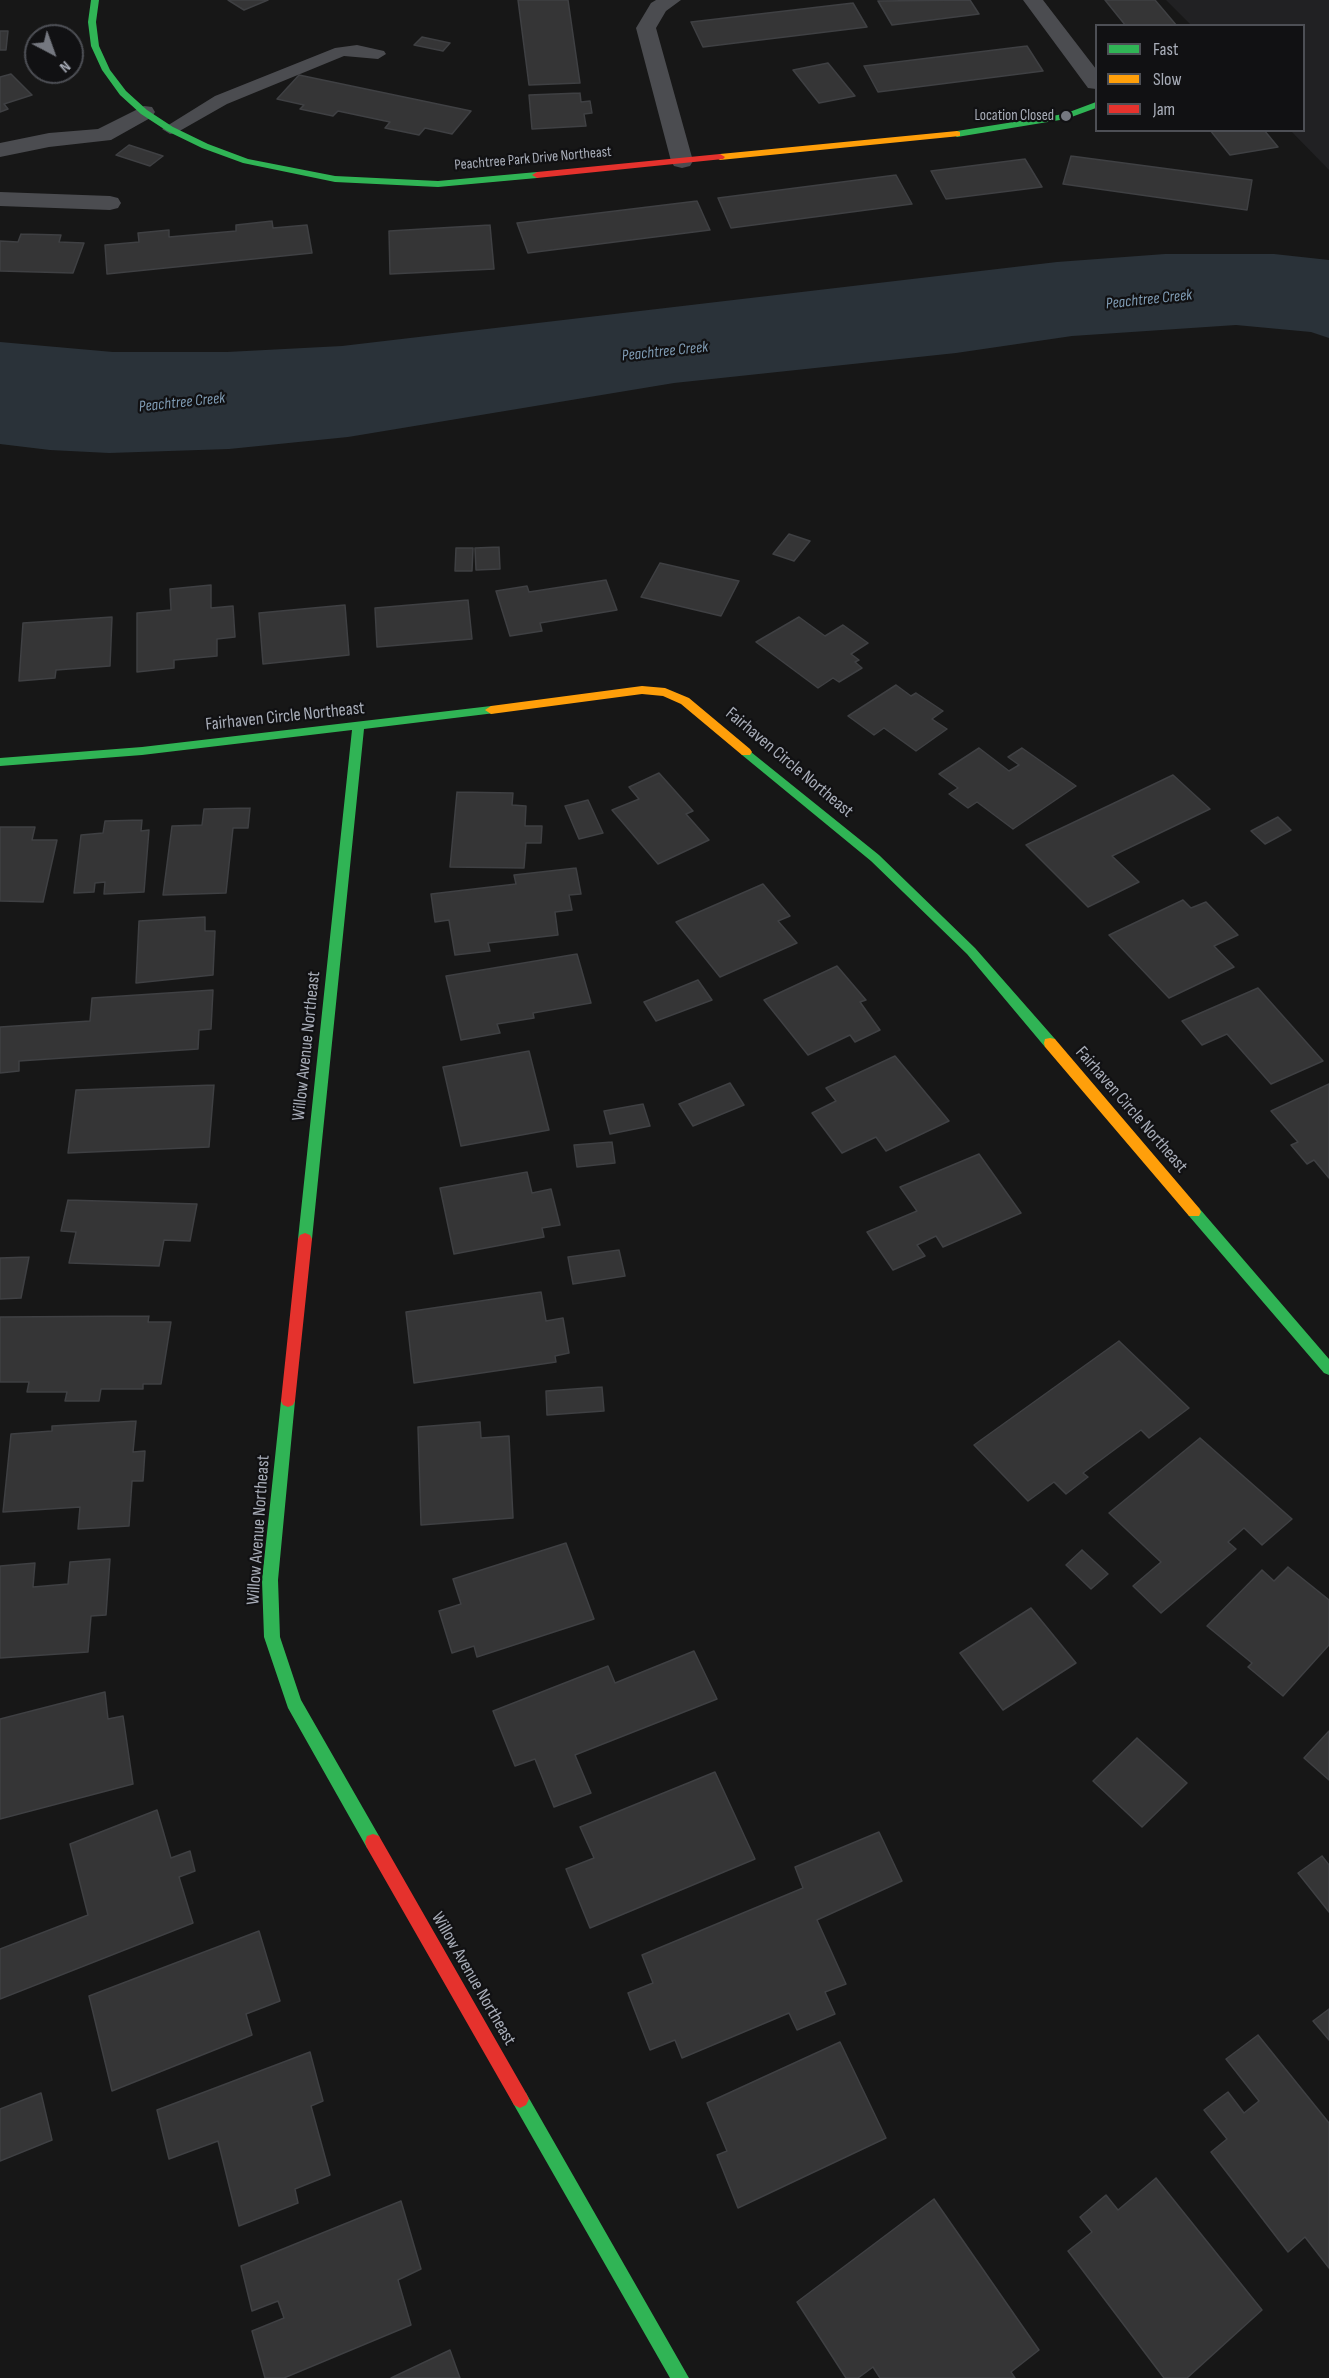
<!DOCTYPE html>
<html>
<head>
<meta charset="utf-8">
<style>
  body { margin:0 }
  #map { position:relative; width:1329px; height:2378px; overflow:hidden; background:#171717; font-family:"Sofia Sans Condensed",sans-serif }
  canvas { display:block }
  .legend { position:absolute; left:1095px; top:24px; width:210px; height:108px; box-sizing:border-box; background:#111113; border:2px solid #4d4f55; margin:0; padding:8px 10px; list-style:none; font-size:18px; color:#a8adb8 }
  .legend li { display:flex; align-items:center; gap:12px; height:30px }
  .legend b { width:30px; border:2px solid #4d4f55 }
  .north { position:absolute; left:24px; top:24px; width:60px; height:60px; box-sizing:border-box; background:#111113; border:2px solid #4d4f55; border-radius:50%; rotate:139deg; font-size:16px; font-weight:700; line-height:24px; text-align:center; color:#a8adb8 }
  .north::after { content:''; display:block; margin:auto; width:21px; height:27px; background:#757880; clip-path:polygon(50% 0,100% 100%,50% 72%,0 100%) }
</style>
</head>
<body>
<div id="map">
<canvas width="1329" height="2378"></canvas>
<ul class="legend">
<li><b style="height:8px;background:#30b455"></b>Fast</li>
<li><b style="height:8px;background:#ff9f0a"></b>Slow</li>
<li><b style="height:8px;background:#e5322d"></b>Jam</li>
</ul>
<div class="north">N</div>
</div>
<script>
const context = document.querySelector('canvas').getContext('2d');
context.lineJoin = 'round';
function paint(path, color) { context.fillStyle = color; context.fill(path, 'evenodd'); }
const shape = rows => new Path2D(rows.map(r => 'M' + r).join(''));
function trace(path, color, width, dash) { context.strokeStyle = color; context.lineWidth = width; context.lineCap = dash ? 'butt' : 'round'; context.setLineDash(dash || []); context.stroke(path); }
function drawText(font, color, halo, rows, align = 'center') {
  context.font = font + ' "Sofia Sans Condensed",sans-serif'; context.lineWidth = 4.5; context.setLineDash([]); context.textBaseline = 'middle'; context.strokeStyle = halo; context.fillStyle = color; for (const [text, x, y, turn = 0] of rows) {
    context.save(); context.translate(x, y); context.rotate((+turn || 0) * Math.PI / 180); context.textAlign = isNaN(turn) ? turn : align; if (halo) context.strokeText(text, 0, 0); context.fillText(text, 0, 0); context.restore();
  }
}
paint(shape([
  [1166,0,1329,0,1329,170,1291,131,1304,130,1304,26,1191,25]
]), '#212123');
paint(shape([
  [1165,254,1274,254,1329,260,1329,338,1311,332,1236,325,1072,336,956,353,674,383,348,437,229,449,109,453,50,450,0,444,0,342,113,352,227,352,342,346,1057,262]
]), '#2a3239');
const building = shape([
  [228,0,268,0,244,10,228,0],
  [518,0,568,0,580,83,529,85,518,0],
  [970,0,979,14,892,25,878,1,970,0],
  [1105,0,1155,0,1177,26,1126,26,1105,0],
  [853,3,867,27,703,47,691,22,853,3],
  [0,31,8,31,6,50,0,50,0,31],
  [422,37,450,43,443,51,414,45,422,37],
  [1027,46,1043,71,878,92,864,66,1027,46],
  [828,63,855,96,819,103,793,70,828,63],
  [11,74,32,95,4,104,8,109,0,112,0,77,11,74],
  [299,75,471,111,452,134,425,128,419,135,385,128,390,122,338,111,333,116,300,109,304,105,277,99,299,75],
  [580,93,581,102,590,101,592,113,584,114,586,126,532,129,529,95,580,93],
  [1210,130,1264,130,1278,147,1230,155,1210,130],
  [129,145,163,156,150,166,116,155,129,145],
  [1071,156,1252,180,1247,210,1063,184,1071,156],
  [1025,159,1042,187,946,199,931,171,1025,159],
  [896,175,912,204,731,228,718,198,896,175],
  [697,201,710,230,528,253,517,223,697,201],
  [272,221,273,228,307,225,312,253,107,274,105,245,139,242,138,233,169,230,169,237,236,231,236,225,272,221],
  [490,225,494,269,390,274,389,231,490,225],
  [21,234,61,235,59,242,84,243,73,273,0,271,0,241,18,242,21,234],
  [789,534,810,541,794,561,773,554,789,534],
  [499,547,500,569,476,570,475,548,499,547],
  [456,548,473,548,472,571,455,571,456,548],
  [660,563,739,581,721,616,641,597,660,563],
  [606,580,617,610,540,623,542,631,510,636,496,591,527,586,529,592,606,580],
  [211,585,211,608,233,606,235,637,217,639,217,656,174,660,174,668,137,672,137,613,171,610,170,589,211,585],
  [468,600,472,639,377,647,375,608,468,600],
  [345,605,349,655,263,664,259,613,345,605],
  [112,617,110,666,56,670,55,678,19,681,23,623,112,617],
  [799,617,825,636,843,625,868,643,851,654,859,660,855,662,862,668,839,682,833,678,818,688,756,642,799,617],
  [896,685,911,696,916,693,943,711,932,719,947,729,916,751,884,728,874,735,848,716,896,685],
  [979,748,1009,771,1019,765,1008,757,1022,748,1076,786,1013,829,977,802,968,808,949,794,958,788,939,774,979,748],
  [659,773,693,811,686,814,709,840,658,864,612,810,639,799,629,787,659,773],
  [1173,775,1210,809,1112,856,1139,882,1088,907,1026,845,1173,775],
  [457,792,513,793,512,805,526,806,525,826,542,826,541,843,526,843,524,868,450,867,457,792],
  [588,800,603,833,579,839,565,806,588,800],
  [250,808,248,828,233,828,226,893,163,895,172,826,202,825,204,809,250,808],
  [1278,817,1291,830,1265,844,1251,831,1278,817],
  [142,820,141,831,149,830,144,892,104,894,105,882,95,883,94,892,74,893,81,835,103,833,105,821,142,820],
  [0,827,35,827,32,840,57,840,43,902,0,901,0,827],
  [576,868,581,894,569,895,572,910,555,912,558,935,488,943,490,951,455,955,449,920,435,922,431,894,516,884,514,875,576,868],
  [763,884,790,916,778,921,797,943,720,977,676,922,763,884],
  [1183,900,1191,908,1206,902,1238,935,1214,946,1234,967,1169,998,1109,935,1183,900],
  [205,917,205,931,215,931,213,975,136,983,139,921,205,917],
  [577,954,591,1003,533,1013,534,1018,497,1024,500,1033,461,1040,446,976,577,954],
  [837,966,866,1000,860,1002,880,1030,855,1042,850,1035,808,1055,764,1000,837,966],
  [698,980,712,1000,656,1021,644,1002,698,980],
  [1258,988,1323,1061,1271,1084,1227,1034,1202,1045,1182,1021,1258,988],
  [213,990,211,1029,199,1030,198,1049,19,1061,19,1071,0,1073,0,1027,90,1021,92,998,213,990],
  [529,1051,549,1130,461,1146,443,1067,529,1051],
  [895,1056,949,1121,886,1151,876,1137,842,1153,812,1113,836,1101,826,1088,895,1056],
  [730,1083,744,1105,693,1126,679,1104,730,1083],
  [1329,1084,1329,1178,1314,1160,1307,1164,1291,1145,1298,1142,1271,1111,1329,1084],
  [214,1085,209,1147,68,1153,76,1090,214,1085],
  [643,1104,650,1126,610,1134,604,1111,643,1104],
  [612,1142,615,1163,577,1167,574,1145,612,1142],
  [979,1154,1021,1213,943,1247,936,1236,917,1245,925,1256,893,1270,867,1232,917,1211,900,1187,979,1154],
  [527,1172,532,1193,551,1189,560,1225,542,1228,544,1237,454,1254,440,1188,527,1172],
  [68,1200,197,1204,190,1241,164,1240,159,1266,69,1263,76,1232,61,1231,68,1200],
  [619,1250,625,1276,573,1284,568,1257,619,1250],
  [29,1257,21,1298,0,1299,0,1258,29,1257],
  [541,1292,546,1321,563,1318,569,1353,555,1356,556,1362,414,1383,406,1312,541,1292],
  [149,1316,148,1322,171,1322,161,1384,143,1384,143,1389,101,1389,99,1401,65,1401,67,1392,27,1392,29,1382,0,1382,0,1317,149,1316],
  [1119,1341,1189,1408,1149,1438,1141,1430,1083,1473,1088,1477,1066,1494,1054,1482,1028,1501,974,1445,1119,1341],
  [602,1387,604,1411,547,1415,546,1391,602,1387],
  [136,1421,133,1452,145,1451,143,1481,132,1481,129,1526,78,1529,80,1507,3,1512,11,1434,52,1431,52,1426,136,1421],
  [480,1422,481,1438,509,1436,513,1518,421,1525,418,1427,480,1422],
  [1200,1438,1292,1519,1262,1545,1244,1528,1228,1542,1236,1549,1161,1613,1133,1586,1161,1562,1109,1513,1200,1438],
  [566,1543,594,1619,477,1657,474,1646,452,1653,439,1611,461,1604,453,1579,566,1543],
  [1082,1550,1108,1574,1091,1589,1066,1565,1082,1550],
  [110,1559,106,1615,91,1616,88,1652,0,1658,0,1566,35,1563,33,1587,68,1584,70,1562,110,1559],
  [1288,1567,1329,1600,1329,1645,1283,1696,1248,1667,1252,1663,1207,1626,1262,1570,1274,1581,1288,1567],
  [1031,1608,1076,1663,1003,1710,960,1653,1031,1608],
  [694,1651,717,1699,575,1755,591,1793,554,1807,535,1759,515,1766,493,1711,608,1666,615,1683,694,1651],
  [105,1692,108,1719,123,1716,133,1784,0,1819,0,1719,105,1692],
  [1329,1731,1329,1780,1304,1758,1329,1731],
  [1137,1738,1187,1783,1142,1827,1093,1781,1137,1738],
  [715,1772,755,1859,590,1928,566,1869,594,1858,580,1827,715,1772],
  [157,1810,171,1858,190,1851,195,1871,179,1877,193,1923,0,1999,0,1949,88,1915,70,1844,157,1810],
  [879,1832,902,1881,817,1920,846,1984,825,1992,835,2014,797,2030,789,2013,682,2058,675,2040,650,2050,628,1993,653,1983,642,1955,803,1888,795,1867,879,1832],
  [1322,1856,1329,1865,1329,1912,1298,1873,1322,1856],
  [259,1931,280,2001,246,2014,252,2035,112,2091,89,1996,259,1931],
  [1329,2009,1329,2040,1313,2021,1329,2009],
  [1258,2035,1329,2123,1329,2268,1305,2237,1288,2252,1211,2152,1227,2139,1204,2110,1228,2092,1244,2113,1259,2101,1226,2059,1258,2035],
  [840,2042,886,2138,738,2208,717,2155,727,2151,707,2103,840,2042],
  [310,2052,323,2101,311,2106,330,2175,295,2189,298,2203,239,2226,218,2141,169,2159,157,2110,310,2052],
  [41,2093,52,2140,0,2161,0,2109,41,2093],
  [1156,2178,1262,2310,1187,2378,1164,2378,1068,2251,1092,2232,1080,2217,1106,2195,1118,2210,1156,2178],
  [934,2199,1039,2350,1011,2372,1015,2378,880,2378,873,2367,858,2378,846,2378,797,2302,934,2199],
  [401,2201,421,2269,398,2280,411,2325,284,2378,265,2378,252,2331,284,2318,278,2301,252,2311,241,2266,401,2201],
  [450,2350,460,2378,391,2378,450,2350]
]);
paint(building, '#353536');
trace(building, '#3f4043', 1.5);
paint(shape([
  [357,45,384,51,386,54,378,59,344,56,227,104,176,133,170,134,162,129,215,96,335,48,357,45]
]), '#4b4c50');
paint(shape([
  [656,0,681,0,666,11,656,28,693,161,690,166,682,168,674,166,671,161,636,28,651,3,656,0],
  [1023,0,1043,0,1096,69,1096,89,1088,88,1023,0],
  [144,106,152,107,155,112,152,117,111,140,49,147,0,157,0,143,49,133,98,129,144,106],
  [0,192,110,196,118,198,121,203,118,208,110,210,0,206,0,192]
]), '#4b4c50');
paint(shape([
  [91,0,99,0,96,22,99,46,110,70,126,91,147,110,173,127,208,144,248,159,335,176,438,181,537,172,542,175,537,178,438,187,335,182,243,163,202,148,167,131,141,114,120,95,102,70,91,46,88,22,91,0],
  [1096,102,1096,108,1066,119,957,137,953,134,957,131,1064,114,1096,102],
  [491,706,497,710,495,713,364,729,312,1239,310,1243,305,1245,300,1243,298,1239,352,730,142,755,0,766,0,758,142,747,491,706],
  [746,748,879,855,975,948,1055,1039,1056,1043,1055,1047,1045,1047,967,954,871,861,742,755,740,752,742,749,746,748],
  [1194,1206,1199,1208,1329,1359,1329,1375,1324,1373,1189,1216,1187,1212,1189,1208,1194,1206],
  [288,1395,293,1397,295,1401,278,1580,280,1637,301,1700,379,1836,381,1842,379,1848,373,1850,367,1848,288,1708,264,1637,262,1580,281,1401,283,1397,288,1395],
  [520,2090,526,2093,689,2378,670,2378,514,2105,511,2099,514,2093,520,2090]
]), '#30b455');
paint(shape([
  [957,131,960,132,960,136,720,160,715,157,720,154,957,131],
  [642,686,665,688,689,698,750,749,752,752,750,755,742,755,681,704,663,696,642,694,491,714,485,710,491,706,642,686],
  [1050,1038,1055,1039,1199,1208,1201,1212,1199,1216,1189,1216,1045,1047,1044,1043,1045,1039,1050,1038]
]), '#ff9f0a');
paint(shape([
  [720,154,725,157,723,159,537,178,532,175,537,172,720,154],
  [305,1233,310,1235,312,1239,295,1401,293,1405,288,1407,283,1405,281,1401,298,1239,300,1235,305,1233],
  [373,1834,379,1836,526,2093,529,2099,526,2105,520,2108,514,2105,367,1848,365,1842,367,1836,373,1834]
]), '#e5322d');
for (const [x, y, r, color] of [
  [1066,116,6,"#757880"]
]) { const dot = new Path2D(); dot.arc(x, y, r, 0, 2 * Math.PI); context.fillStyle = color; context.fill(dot); trace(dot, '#111113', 2); }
drawText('15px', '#a8adb8', '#111113', [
  ["Location Closed",1054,116]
], 'right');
drawText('15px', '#a8adb8', '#111113', [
  ["Peachtree Park Drive Northeast",533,159,-5]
]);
drawText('italic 16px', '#7f9bb3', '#111113', [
  ["Peachtree Creek",1149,300,-6],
  ["Peachtree Creek",665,352,-6],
  ["Peachtree Creek",182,403,-6]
]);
drawText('18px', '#a8adb8', '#111113', [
  ["Fairhaven Circle Northeast",285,717,-6],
  ["Fairhaven Circle Northeast",789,763,40],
  ["Willow Avenue Northeast",307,1046,-84],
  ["Fairhaven Circle Northeast",1131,1110,49],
  ["Willow Avenue Northeast",259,1530,-86],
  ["Willow Avenue Northeast",473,1979,60]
]);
</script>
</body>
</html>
